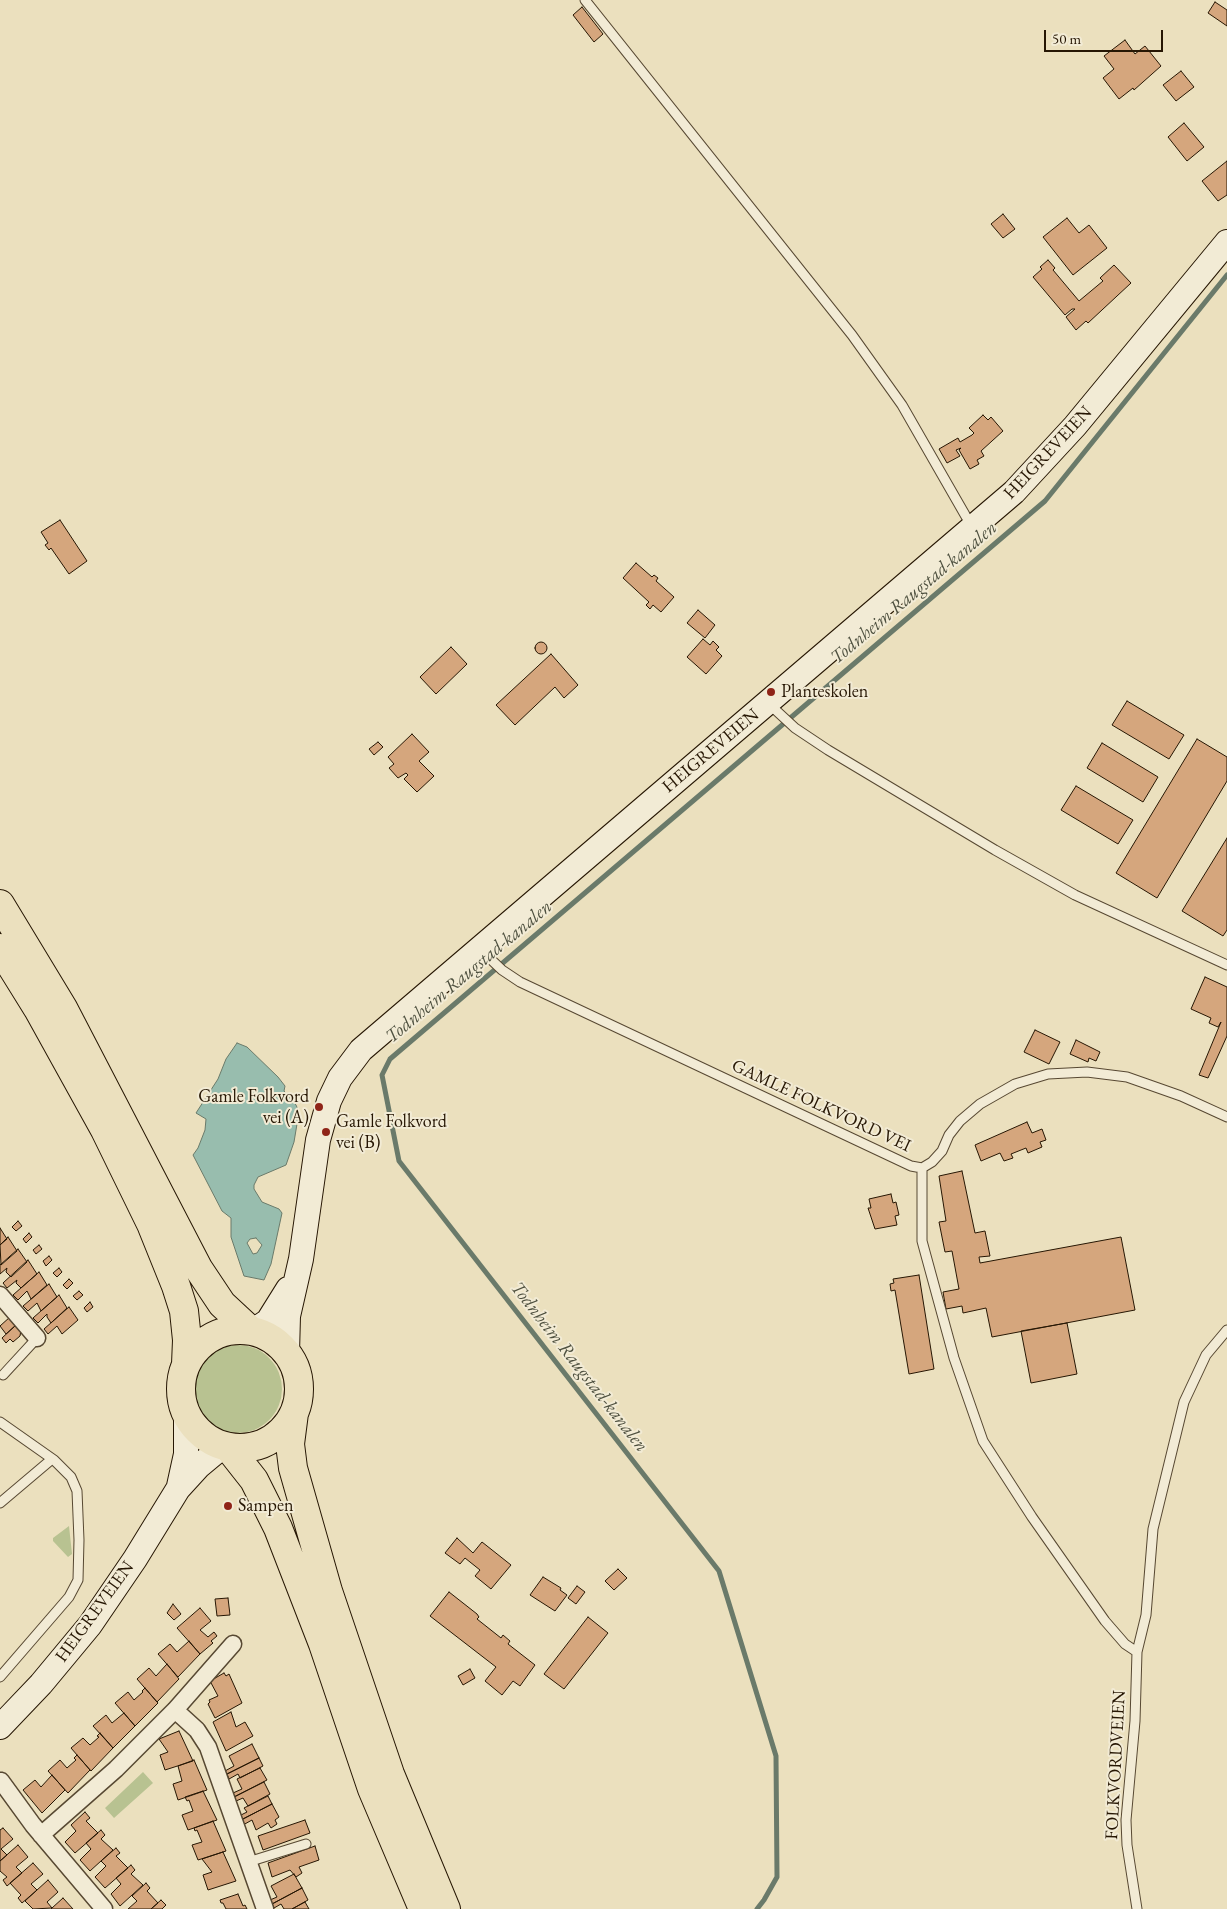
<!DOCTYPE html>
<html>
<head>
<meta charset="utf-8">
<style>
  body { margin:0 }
  #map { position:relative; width:1227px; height:1909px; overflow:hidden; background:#ebe0be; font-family:"EB Garamond",serif }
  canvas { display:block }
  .scale { position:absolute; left:1044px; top:30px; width:119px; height:22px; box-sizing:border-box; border:2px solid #261603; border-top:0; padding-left:6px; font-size:15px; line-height:18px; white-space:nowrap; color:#261603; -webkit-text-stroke:4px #f2ebd5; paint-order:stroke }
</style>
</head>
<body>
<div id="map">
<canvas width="1227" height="1909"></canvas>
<div class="scale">50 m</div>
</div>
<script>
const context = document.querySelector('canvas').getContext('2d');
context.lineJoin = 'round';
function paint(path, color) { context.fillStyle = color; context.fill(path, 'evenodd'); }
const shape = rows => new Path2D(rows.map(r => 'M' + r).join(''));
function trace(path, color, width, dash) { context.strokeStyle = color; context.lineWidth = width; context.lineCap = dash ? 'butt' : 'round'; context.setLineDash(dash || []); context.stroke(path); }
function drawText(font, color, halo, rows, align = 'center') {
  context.font = font + ' "EB Garamond",serif'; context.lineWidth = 4; context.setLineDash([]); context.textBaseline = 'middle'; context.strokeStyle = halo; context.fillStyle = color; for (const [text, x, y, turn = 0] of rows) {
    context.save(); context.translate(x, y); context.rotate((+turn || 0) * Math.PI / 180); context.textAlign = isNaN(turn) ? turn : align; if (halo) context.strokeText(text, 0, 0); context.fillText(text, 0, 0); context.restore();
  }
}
paint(shape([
  '194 1389a44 44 0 1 1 88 0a44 44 0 1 1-88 0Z',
  [69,1526,72,1554,68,1557,53,1541,53,1538],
  [143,1772,153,1783,114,1818,105,1808]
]), '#b8c291');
const water = shape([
  [237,1043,247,1047,278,1077,285,1086,284,1091,296,1105,299,1112,294,1142,286,1165,258,1177,254,1185,254,1189,262,1202,279,1209,282,1213,271,1264,264,1280,244,1276,231,1237,231,1218,222,1211,193,1155,198,1148,205,1130,206,1119,196,1113,218,1079,226,1059,237,1043],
  [256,1238,262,1245,257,1253,253,1254,247,1243,250,1239,256,1238]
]);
paint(water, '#98bdae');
trace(water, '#6a7a6a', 1);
trace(shape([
  [757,1909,764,1900,777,1877,776,1756,719,1571,399,1161,382,1075,390,1059,1045,501,1227,275]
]), '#6a7a6a', 5);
const building = shape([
  [1215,2,1227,10,1227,26,1208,13,1215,2],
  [582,7,603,34,594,42,573,15,582,7],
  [1125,40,1135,54,1145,46,1161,66,1134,90,1133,88,1119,99,1103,78,1114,69,1104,56,1125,40],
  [1181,71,1194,87,1176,101,1163,85,1181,71],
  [1184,123,1204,147,1187,161,1168,137,1184,123],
  [1227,161,1227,195,1218,201,1202,181,1227,161],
  [1003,214,1015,229,1003,238,991,224,1003,214],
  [1067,218,1079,233,1089,225,1107,248,1073,275,1043,237,1067,218],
  [1048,260,1055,268,1053,270,1079,301,1103,281,1100,278,1114,265,1131,283,1088,323,1086,321,1076,330,1066,317,1075,309,1072,309,1065,315,1033,277,1042,269,1040,267,1048,260],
  [983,415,988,420,991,417,1003,431,981,451,984,456,977,460,979,464,970,469,959,450,961,448,956,450,960,456,947,463,939,449,958,438,960,442,972,435,974,433,969,428,983,415],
  [60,520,87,561,69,574,51,548,49,550,45,545,48,543,41,532,60,520],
  [636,563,652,577,654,575,658,578,656,581,674,597,661,612,653,605,650,609,646,605,649,602,623,578,636,563],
  [698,610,715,625,705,638,687,623,698,610],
  [703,639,710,645,713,641,719,647,716,650,722,656,706,674,687,657,703,639],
  '535 648a6 6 0 1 1 12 0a6 6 0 1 1-12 0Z',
  [451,647,467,664,436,694,420,677,451,647],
  [551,654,578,685,564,698,555,687,515,725,496,705,551,654],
  [1127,701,1184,735,1169,759,1112,725,1127,701],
  [412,734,429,752,419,761,434,776,417,792,404,779,408,775,406,773,398,778,389,768,394,764,388,757,412,734],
  [1197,739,1227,757,1227,781,1157,898,1116,873,1197,739],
  [378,742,383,747,374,755,369,749,378,742],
  [1102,743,1158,777,1143,802,1087,768,1102,743],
  [1076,786,1133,820,1118,844,1061,810,1076,786],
  [1227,838,1227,930,1223,936,1182,911,1227,838],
  [1205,977,1227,987,1227,1036,1208,1078,1199,1075,1221,1022,1218,1027,1209,1023,1211,1018,1191,1009,1205,977],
  [1035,1030,1060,1042,1049,1064,1024,1052,1035,1030],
  [1076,1040,1100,1052,1096,1061,1089,1058,1088,1062,1070,1054,1076,1040],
  [1027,1122,1032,1133,1042,1129,1046,1140,1040,1142,1042,1147,1028,1153,1026,1148,1011,1154,1013,1158,1004,1161,1000,1153,981,1161,975,1145,1027,1122],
  [962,1171,975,1233,985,1231,990,1256,979,1257,980,1263,1121,1237,1135,1310,992,1337,986,1308,963,1313,962,1306,946,1309,943,1292,959,1289,952,1251,945,1252,939,1222,946,1221,939,1176,962,1171],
  [891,1194,893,1203,896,1202,899,1215,895,1216,897,1225,875,1229,868,1208,871,1208,869,1199,891,1194],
  [18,1221,22,1226,16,1231,12,1227,18,1221],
  [0,1228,7,1239,0,1245,0,1228],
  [29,1233,32,1237,26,1243,23,1239,29,1233],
  [8,1237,17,1251,1,1265,0,1245,8,1237],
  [39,1245,42,1249,36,1254,33,1250,39,1245],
  [18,1249,27,1262,11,1277,6,1272,7,1268,0,1274,0,1265,18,1249],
  [49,1256,52,1260,46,1266,43,1261,49,1256],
  [28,1260,37,1274,21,1288,16,1283,17,1280,7,1288,3,1283,28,1260],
  [59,1268,62,1272,57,1277,53,1273,59,1268],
  [39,1272,47,1285,31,1299,27,1291,18,1300,13,1295,39,1272],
  [919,1275,934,1369,909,1374,895,1290,891,1291,890,1284,894,1283,893,1279,919,1275],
  [69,1279,73,1283,67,1289,63,1285,69,1279],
  [49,1284,57,1297,41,1311,37,1303,28,1311,23,1306,49,1284],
  [79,1291,83,1295,77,1300,73,1296,79,1291],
  [59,1295,67,1308,51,1323,47,1317,47,1314,38,1323,33,1318,59,1295],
  [90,1302,93,1307,87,1312,84,1308,90,1302],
  [69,1307,78,1320,62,1334,57,1326,48,1334,44,1329,69,1307],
  [10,1317,16,1325,6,1334,0,1326,10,1317],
  [1067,1323,1077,1374,1031,1383,1021,1331,1067,1323],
  [16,1325,21,1330,20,1336,13,1342,10,1339,6,1343,2,1338,16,1325],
  [457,1538,473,1553,482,1542,511,1565,491,1589,475,1576,480,1570,465,1558,460,1564,445,1553,457,1538],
  [618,1569,627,1578,614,1590,605,1581,618,1569],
  [543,1577,561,1588,560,1590,567,1595,555,1611,530,1595,543,1577],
  [577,1586,585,1592,576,1604,568,1598,577,1586],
  [449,1592,477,1614,479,1617,477,1619,501,1638,503,1635,510,1641,508,1644,535,1665,520,1686,513,1681,502,1695,485,1681,496,1667,430,1616,449,1592],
  [228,1598,230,1615,217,1616,215,1599,228,1598],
  [173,1604,181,1614,174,1620,167,1613,173,1604],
  [200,1608,211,1621,200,1630,208,1637,214,1632,217,1636,211,1641,213,1643,200,1654,177,1628,200,1608],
  [588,1617,608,1633,564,1689,544,1674,588,1617],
  [189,1641,200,1654,178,1677,158,1654,170,1644,177,1652,189,1641],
  [167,1664,179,1679,157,1702,137,1679,149,1668,156,1676,167,1664],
  [470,1669,475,1678,463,1685,458,1676,470,1669],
  [224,1673,226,1676,229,1674,242,1703,215,1718,208,1704,210,1702,209,1700,218,1696,210,1681,224,1673],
  [145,1688,158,1703,135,1726,115,1703,128,1692,134,1700,143,1692,142,1691,145,1688],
  [231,1712,236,1727,245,1722,253,1736,226,1751,213,1722,231,1712],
  [124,1713,135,1726,113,1748,93,1726,106,1715,112,1723,124,1713],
  [179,1731,193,1761,165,1770,160,1755,168,1752,159,1739,179,1731],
  [100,1733,113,1748,91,1771,71,1748,83,1738,90,1745,99,1737,97,1736,100,1733],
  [252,1744,259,1758,227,1774,225,1771,234,1766,229,1756,252,1744],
  [77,1755,90,1770,68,1793,48,1771,60,1760,67,1768,76,1760,74,1758,77,1755],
  [259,1758,263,1766,240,1778,238,1774,229,1779,227,1774,259,1758],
  [194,1760,207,1790,178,1800,173,1784,182,1781,178,1766,194,1760],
  [260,1768,267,1780,234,1797,233,1793,242,1789,237,1779,260,1768],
  [52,1775,65,1790,42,1813,23,1790,35,1780,41,1787,52,1775],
  [264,1782,270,1794,248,1806,243,1798,236,1801,234,1797,264,1782],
  [203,1791,217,1820,188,1830,182,1815,193,1811,189,1800,187,1801,185,1797,203,1791],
  [268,1796,272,1804,241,1820,239,1816,247,1812,244,1808,268,1796],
  [272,1804,279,1817,275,1820,277,1824,271,1828,268,1823,256,1830,252,1820,243,1825,241,1820,272,1804],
  [85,1812,90,1818,86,1821,98,1833,75,1853,65,1842,76,1831,71,1825,85,1812],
  [305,1820,310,1833,263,1850,258,1836,305,1820],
  [213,1821,226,1851,198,1860,192,1845,202,1842,197,1830,195,1831,194,1828,213,1821],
  [3,1828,13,1839,1,1849,7,1855,0,1861,0,1830,3,1828],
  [101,1830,105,1835,101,1839,113,1850,90,1871,80,1860,91,1849,86,1843,101,1830],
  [18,1845,28,1857,16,1867,22,1873,7,1886,3,1880,7,1877,0,1871,0,1861,18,1845],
  [315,1846,319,1860,299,1867,302,1873,296,1877,290,1870,272,1877,268,1863,315,1846],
  [116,1848,120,1853,116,1856,128,1868,105,1888,95,1877,106,1866,101,1861,116,1848],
  [223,1852,236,1881,208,1890,203,1875,212,1872,202,1859,223,1852],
  [33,1863,43,1874,31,1884,37,1890,22,1903,18,1898,21,1895,10,1883,33,1863],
  [131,1865,135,1870,131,1874,143,1885,120,1906,111,1894,121,1884,116,1878,131,1865],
  [294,1874,302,1888,272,1904,270,1900,277,1897,271,1886,294,1874],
  [48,1880,58,1892,47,1902,52,1908,33,1909,25,1901,48,1880],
  [146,1883,150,1888,147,1891,158,1903,151,1909,128,1909,137,1901,132,1896,146,1883],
  [302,1888,308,1900,292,1909,284,1909,281,1904,274,1908,272,1904,302,1888],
  [238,1894,243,1906,245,1905,247,1909,226,1909,223,1903,221,1903,220,1900,238,1894],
  [63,1898,73,1909,51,1909,52,1908,63,1898],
  [161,1900,166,1905,162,1909,151,1909,161,1900],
  [305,1902,309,1909,292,1909,305,1902]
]);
paint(building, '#d5a67d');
trace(building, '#261603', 1);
const service = shape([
  [585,0,852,335,902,405,972,527],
  [768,703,795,728,828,750,995,850,1075,895,1227,965],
  [481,950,502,970,520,982,911,1166,922,1168,932,1162,942,1151,949,1135,960,1121,980,1104,1015,1084,1048,1074,1087,1072,1127,1077,1181,1096,1227,1117],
  [922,1168,922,1241,954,1358,983,1441,1032,1517,1105,1621,1125,1644,1137,1652],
  [3,1375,37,1338],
  [0,1422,54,1460,71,1477,77,1491,79,1540,78,1580,69,1597,0,1677],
  [0,1503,52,1459],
  [248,1862,306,1844],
  [1137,1909,1127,1845,1126,1820,1135,1721,1137,1652,1146,1615,1153,1529,1184,1402,1206,1355,1227,1330]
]);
const minor = shape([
  [0,1295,37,1338],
  [175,1710,197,1730,208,1747,265,1909],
  [1,1781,33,1825,104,1909],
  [41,1835,116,1769,175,1710,233,1644]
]);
const secondary = shape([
  [253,1331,268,1321,288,1289],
  [287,1353,288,1316,301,1259,318,1140,329,1101,340,1078,361,1050,1014,492,1075,426,1227,242],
  [179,1486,186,1454,186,1414],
  [0,1727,41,1684,90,1625,135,1559,178,1489,199,1466,223,1446]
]);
const trunk = shape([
  [0,904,63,1008,198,1268,222,1304,250,1330],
  [0,948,38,1009,105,1130,151,1224,176,1286,184,1311,187,1340,186,1364],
  '181 1389a59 59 0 1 1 118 0a59 59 0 1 1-118 0Z',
  [294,1413,290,1444,293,1468,328,1591,390,1774,446,1909],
  [228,1447,254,1480,278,1528,323,1644,372,1789,423,1909]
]);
trace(service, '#574832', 11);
trace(minor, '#574832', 19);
trace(secondary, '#261603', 26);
trace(trunk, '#261603', 30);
trace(service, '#f2ebd5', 9);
trace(minor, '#f2ebd5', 16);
trace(secondary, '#f2ebd5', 24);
trace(trunk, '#ebe0be', 28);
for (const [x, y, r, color] of [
  [771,692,5,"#8f2418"],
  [319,1107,5,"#8f2418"],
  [326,1132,5,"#8f2418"],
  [228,1506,5,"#8f2418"]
]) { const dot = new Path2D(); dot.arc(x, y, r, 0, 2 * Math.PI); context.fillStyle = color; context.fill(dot); trace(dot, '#f2ebd5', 2); }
drawText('18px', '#261603', '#f2ebd5', [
  ["HEIGREVEIEN",1048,453,-47],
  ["HEIGREVEIEN",711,751,-40],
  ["GAMLE FOLKVORD VEI",821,1106,25],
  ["HEIGREVEIEN",95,1612,-54],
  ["FOLKVORDVEIEN",1116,1765,-87]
]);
drawText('18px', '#261603', '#f2ebd5', [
  ["Planteskolen",781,692],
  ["Gamle Folkvord",309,1097,"right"],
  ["vei (A)",309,1118,"right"],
  ["Gamle Folkvord",336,1122],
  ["vei (B)",336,1143],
  ["Sampen",238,1506]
], 'left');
drawText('italic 19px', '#4e503f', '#f2ebd5', [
  ["Todnheim Raugstad-kanalen",914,593,-40],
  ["Todnheim Raugstad-kanalen",469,972,-40],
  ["Todnheim Raugstad-kanalen",579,1367,52]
]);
</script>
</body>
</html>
